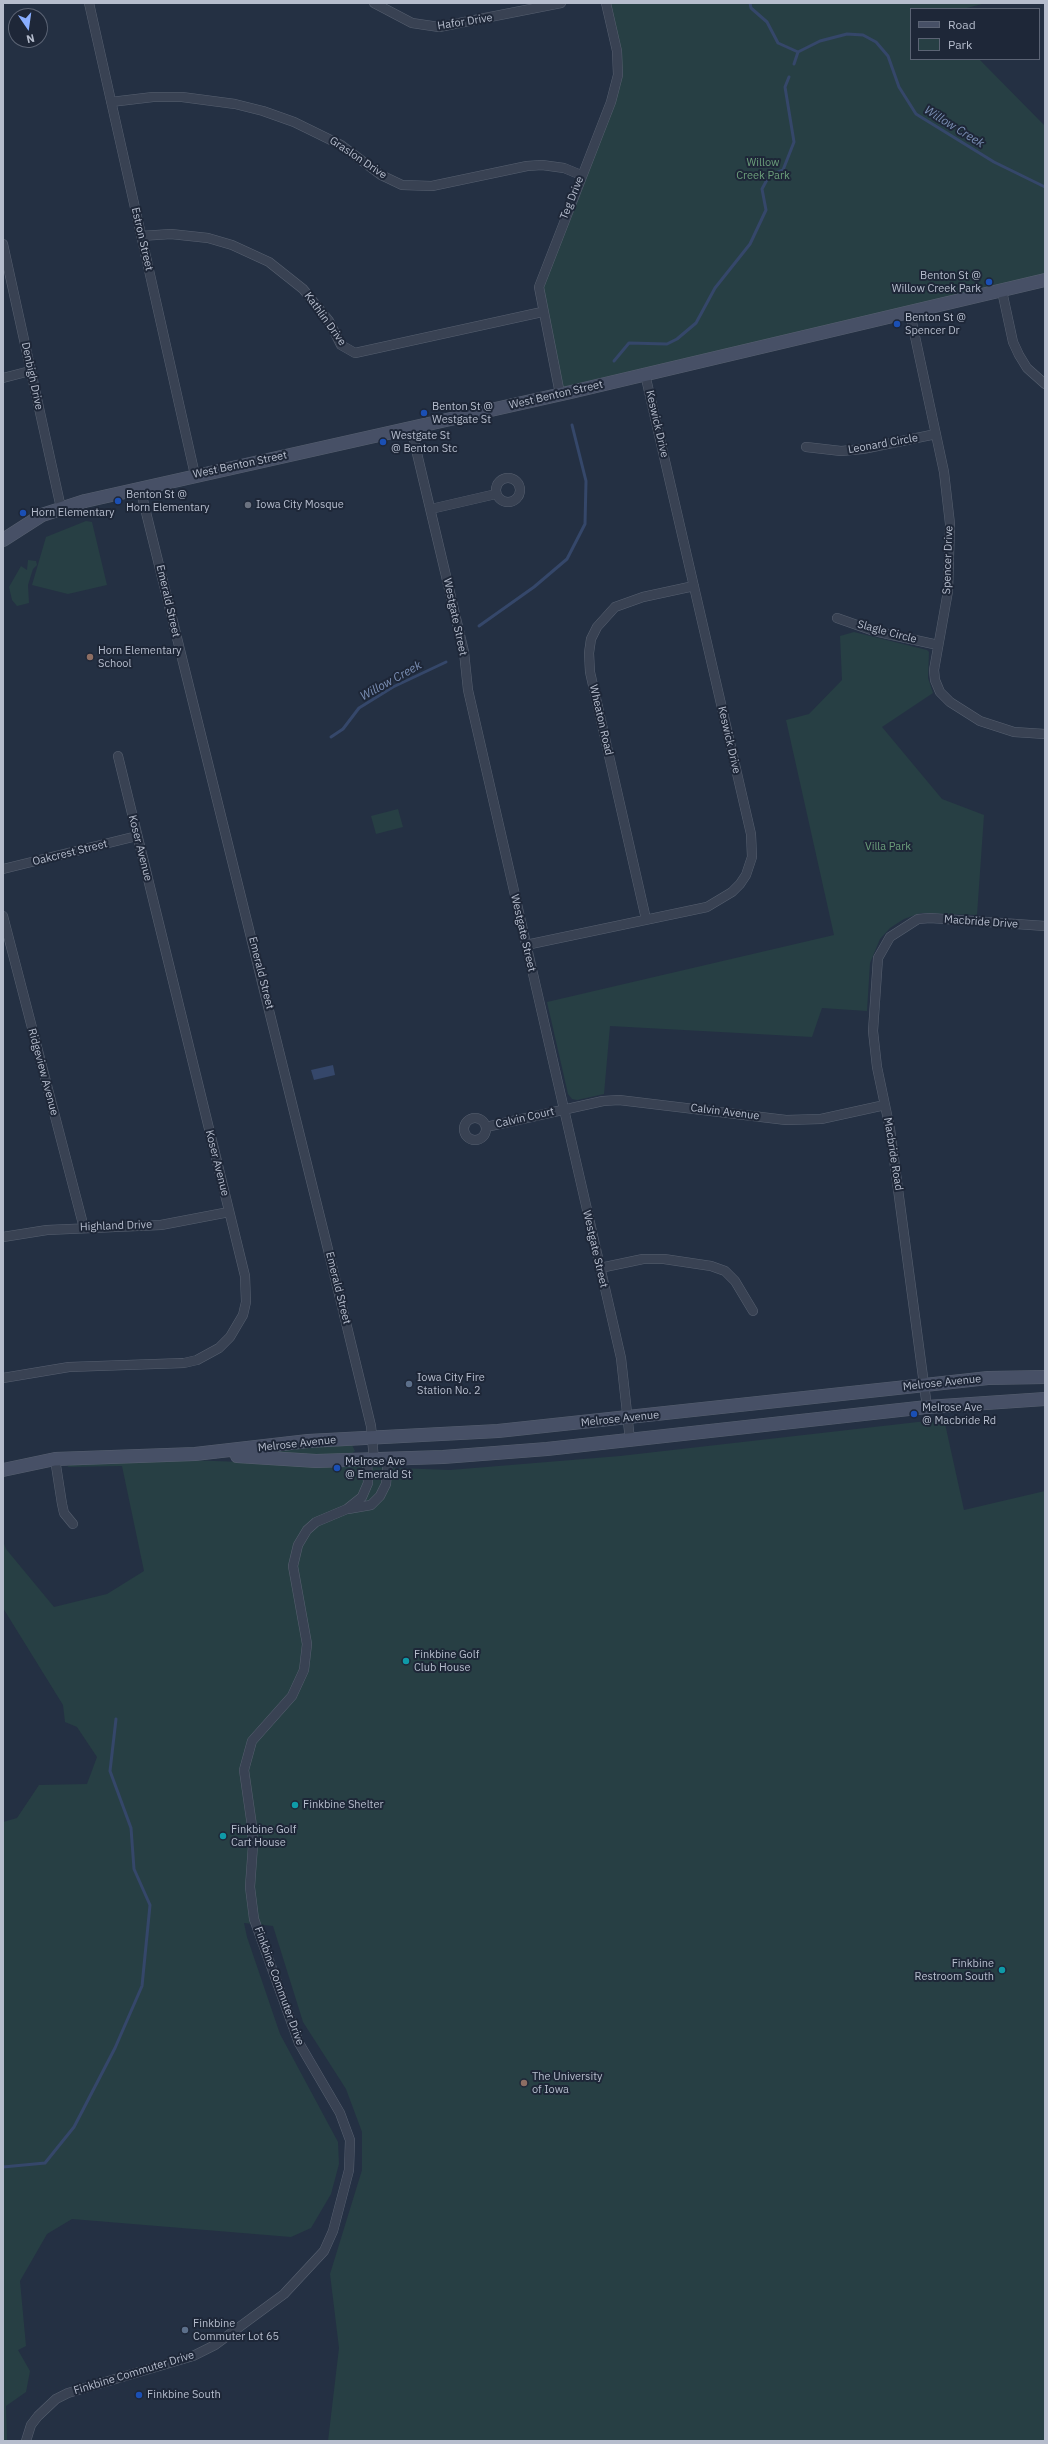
<!DOCTYPE html>
<html>
<head>
<meta charset="utf-8">
<style>
  body { margin:0 }
  #map { position:relative; width:1048px; height:2444px; overflow:hidden; background:#243043; font-family:"IBM Plex Sans",sans-serif }
  canvas { display:block }
  .frame { position:absolute; inset:0; border:4px solid #b6bdcd; pointer-events:none }
  .legend { position:absolute; left:910px; top:8px; width:130px; height:52px; box-sizing:border-box; background:#1e2738; border:1px solid #5b6374; margin:0; padding:5px 7px; list-style:none; font-size:12px; color:#b6bdcd }
  .legend li { display:flex; align-items:center; gap:8px; height:20px }
  .legend b { width:20px; border:1px solid #5b6374 }
  .north { position:absolute; left:8px; top:8px; width:40px; height:40px; box-sizing:border-box; background:#1e2738; border:1px solid #5b6374; border-radius:50%; rotate:167deg; font-size:11px; font-weight:700; line-height:16px; text-align:center; color:#b6bdcd }
  .north::after { content:''; display:block; margin:auto; width:14px; height:18px; background:#89aeff; clip-path:polygon(50% 0,100% 100%,50% 72%,0 100%) }
</style>
</head>
<body>
<div id="map">
<canvas width="1048" height="2444"></canvas>
<div class="frame"></div>
<ul class="legend">
<li><b style="height:5px;background:#475066"></b>Road</li>
<li><b style="height:11px;background:#273f44"></b>Park</li>
</ul>
<div class="north">N</div>
</div>
<script>
const context = document.querySelector('canvas').getContext('2d');
context.lineJoin = 'round';
function paint(path, color) { context.fillStyle = color; context.fill(path, 'evenodd'); }
const shape = rows => new Path2D(rows.map(r => 'M' + r).join(''));
function trace(path, color, width, dash) { context.strokeStyle = color; context.lineWidth = width; context.lineCap = dash ? 'butt' : 'round'; context.setLineDash(dash || []); context.stroke(path); }
function drawText(font, color, halo, rows, align = 'center') {
  context.font = font + ' "IBM Plex Sans",sans-serif'; context.lineWidth = 4; context.setLineDash([]); context.textBaseline = 'middle'; context.strokeStyle = halo; context.fillStyle = color; for (const [text, x, y, turn = 0] of rows) {
    context.save(); context.translate(x, y); context.rotate((+turn || 0) * Math.PI / 180); context.textAlign = isNaN(turn) ? turn : align; if (halo) context.strokeText(text, 0, 0); context.fillText(text, 0, 0); context.restore();
  }
}
paint(shape([
  [606,3,986,3,963,9,911,9,911,59,979,59,1045,126,1045,274,559,388,538,295,618,75],
  [86,521,92,522,107,585,68,594,32,585,46,537],
  [28,560,36,561,37,565,33,569,28,585,29,603,17,606,12,600,9,587,21,566,27,570],
  [854,632,927,650,929,652,928,678,933,693,882,727,942,799,984,815,977,915,921,913,904,919,890,928,880,939,870,963,867,1011,822,1008,812,1037,610,1026,604,1094,577,1100,572,1099,568,1094,547,1002,834,935,786,720,809,714,842,680,840,636],
  [398,809,403,827,376,834,371,816],
  [944,1419,964,1510,1045,1491,1045,2441,328,2441,339,2348,330,2274,362,2170,362,2132,346,2089,303,2022,273,1926,244,1923,247,1937,280,2034,338,2142,339,2164,331,2194,311,2228,291,2237,72,2219,47,2234,20,2281,26,2346,18,2350,30,2371,26,2392,6,2406,7,2441,3,2441,3,1822,17,1818,39,1785,87,1784,97,1757,77,1727,65,1722,63,1705,3,1608,3,1541,6,1549,54,1607,107,1594,144,1571,122,1466,67,1467,72,1464,189,1460,450,1470,620,1456],
  [352,1445,355,1451,350,1455,290,1455,260,1450]
]), '#273f44');
paint(shape([
  [333,1065,335,1075,314,1080,311,1070]
]), '#35476a');
trace(shape([
  [750,3,751,8,767,22,778,43,798,52,820,41,847,34,863,35,876,42,888,56,899,87,916,114,994,162,1045,187],
  [794,64,798,52],
  [614,361,629,343,667,344,677,339,696,323,715,288,750,244,766,210,762,189,769,176,783,170,794,142,785,87,789,77],
  [479,626,534,587,567,559,585,524,586,481,572,425],
  [331,737,343,729,359,708,393,687,446,662],
  [3,2167,45,2163,74,2127,115,2048,142,1986,150,1905,134,1869,131,1828,110,1771,116,1719]
]), '#35476a', 3);
const street = shape([
  [89,3,195,475],
  [374,3,412,23,439,27,561,3],
  [111,102,153,97,182,97,235,104,263,111,294,122,341,145,381,175,402,185,432,186,527,166,542,165,564,168,581,175],
  [141,236,171,234,208,238,232,245,269,262,303,289,329,321,341,345,355,353,542,312],
  [3,244,61,508],
  [1002,291,1013,342,1019,355,1027,368,1045,384],
  [910,313,944,472,950,524,948,591,934,670,935,680,940,692,950,702,980,721,1014,732,1045,734],
  [3,378,30,371],
  [560,394,539,287,611,102,618,75,617,51,606,3],
  [411,428,464,652,468,690,621,1358,630,1440],
  [806,447,841,451,863,449,936,434],
  '496 490a12 12 0 1 1 24 0a12 12 0 1 1-24 0Z',
  [140,488,341,1302,371,1426,374,1460],
  [431,509,496,494],
  [837,618,874,631,938,645],
  [3,869,137,836],
  [3,916,84,1228],
  [646,919,590,672,589,653,591,639,597,627,615,607,643,597,694,586],
  [526,945,707,907,732,892,740,884,746,875,752,857,751,834,645,374],
  '464 1129a11 11 0 1 1 22 0a11 11 0 1 1-22 0Z',
  [486,1127,603,1101,619,1100,786,1120,821,1119,885,1105],
  [3,1237,47,1230,161,1225,229,1212],
  [600,1268,643,1259,664,1259,711,1266,725,1271,735,1281,753,1311],
  [3,1378,69,1367,184,1363,197,1360,219,1348,230,1337,243,1315,246,1302,245,1276,118,756],
  [927,1407,890,1129,877,1067,873,1031,878,958,890,937,918,919,930,918,1045,926],
  [55,1459,62,1504,64,1513,73,1524],
  [348,1509,371,1505,380,1496,386,1484,388,1460],
  [26,2441,31,2425,38,2416,56,2399,68,2393,193,2356,215,2345,284,2294,324,2251,333,2231,349,2170,350,2140,340,2113,299,2043,254,1919,250,1887,253,1845,252,1826,244,1770,252,1741,292,1696,304,1670,307,1644,293,1566,298,1545,307,1530,316,1522,347,1509,362,1497,368,1483,367,1460]
]);
const secondary = shape([
  [3,540,42,515,85,501,571,392,1045,280],
  [237,1456,316,1461,443,1457,547,1449,927,1407,1045,1399],
  [3,1470,55,1459,195,1454,308,1441,498,1431,925,1385,988,1378,1045,1377]
]);
trace(street, '#576070', 10);
trace(secondary, '#576070', 14);
trace(street, '#394253', 9);
trace(secondary, '#475066', 13);
for (const [x, y, r, color] of [
  [989,282,4,"#1a4fb4"],
  [897,324,4,"#1a4fb4"],
  [424,413,4,"#1a4fb4"],
  [383,442,4,"#1a4fb4"],
  [118,501,4,"#1a4fb4"],
  [248,505,4,"#6b7280"],
  [23,513,4,"#1a4fb4"],
  [90,657,4,"#8d6e63"],
  [409,1384,4,"#5c6f8a"],
  [914,1414,4,"#1a4fb4"],
  [337,1468,4,"#1a4fb4"],
  [406,1661,4,"#0f9aa8"],
  [295,1805,4,"#0f9aa8"],
  [223,1836,4,"#0f9aa8"],
  [1002,1970,4,"#0f9aa8"],
  [524,2083,4,"#8d6e63"],
  [185,2330,4,"#5c6f8a"],
  [139,2395,4,"#1a4fb4"]
]) { const dot = new Path2D(); dot.arc(x, y, r, 0, 2 * Math.PI); context.fillStyle = color; context.fill(dot); trace(dot, '#1e2738', 1.5); }
drawText('11px', '#b6bdcd', '#1e2738', [
  ["Hafor Drive",465,22,-9],
  ["Graslon Drive",358,158,34],
  ["Teg Drive",572,198,-68],
  ["Estron Street",142,239,77],
  ["Kathlin Drive",325,319,54],
  ["Denbigh Drive",32,376,78],
  ["West Benton Street",556,395,-13],
  ["Keswick Drive",657,424,77],
  ["Leonard Circle",883,444,-10],
  ["West Benton Street",240,465,-12],
  ["Spencer Drive",948,560,-88],
  ["Emerald Street",168,601,77],
  ["Westgate Street",455,617,78],
  ["Slagle Circle",887,632,15],
  ["Wheaton Road",601,720,77],
  ["Keswick Drive",729,740,77],
  ["Koser Avenue",140,848,76],
  ["Oakcrest Street",70,853,-14],
  ["Macbride Drive",981,922,4],
  ["Westgate Street",523,933,77],
  ["Emerald Street",261,973,76],
  ["Ridgeview Avenue",43,1072,75],
  ["Calvin Avenue",725,1112,7],
  ["Calvin Court",525,1118,-13],
  ["Macbride Road",893,1154,81],
  ["Koser Avenue",217,1163,76],
  ["Highland Drive",116,1226,-2],
  ["Westgate Street",595,1249,77],
  ["Emerald Street",338,1288,76],
  ["Melrose Avenue",942,1383,-6],
  ["Melrose Avenue",620,1419,-6],
  ["Melrose Avenue",297,1444,-6],
  ["Finkbine Commuter Drive",279,1986,70],
  ["Finkbine Commuter Drive",134,2373,-17]
]);
drawText('11px', '#6c9f7b', '#1e2738', [
  ["Willow",763,163],
  ["Creek Park",763,176],
  ["Villa Park",888,847]
]);
drawText('11px', '#b6bdcd', '#1e2738', [
  ["Benton St @",981,276,"right"],
  ["Willow Creek Park",981,289,"right"],
  ["Benton St @",905,318],
  ["Spencer Dr",905,331],
  ["Benton St @",432,407],
  ["Westgate St",432,420],
  ["Westgate St",391,436],
  ["@ Benton Stc",391,449],
  ["Benton St @",126,495],
  ["Horn Elementary",126,508],
  ["Iowa City Mosque",256,505],
  ["Horn Elementary",31,513],
  ["Horn Elementary",98,651],
  ["School",98,664],
  ["Iowa City Fire",417,1378],
  ["Station No. 2",417,1391],
  ["Melrose Ave",922,1408],
  ["@ Macbride Rd",922,1421],
  ["Melrose Ave",345,1462],
  ["@ Emerald St",345,1475],
  ["Finkbine Golf",414,1655],
  ["Club House",414,1668],
  ["Finkbine Shelter",303,1805],
  ["Finkbine Golf",231,1830],
  ["Cart House",231,1843],
  ["Finkbine",994,1964,"right"],
  ["Restroom South",994,1977,"right"],
  ["The University",532,2077],
  ["of Iowa",532,2090],
  ["Finkbine",193,2324],
  ["Commuter Lot 65",193,2337],
  ["Finkbine South",147,2395]
], 'left');
drawText('italic 12px', '#7c90b6', '#1e2738', [
  ["Willow Creek",954,127,32],
  ["Willow Creek",391,681,-29]
]);
</script>
</body>
</html>
